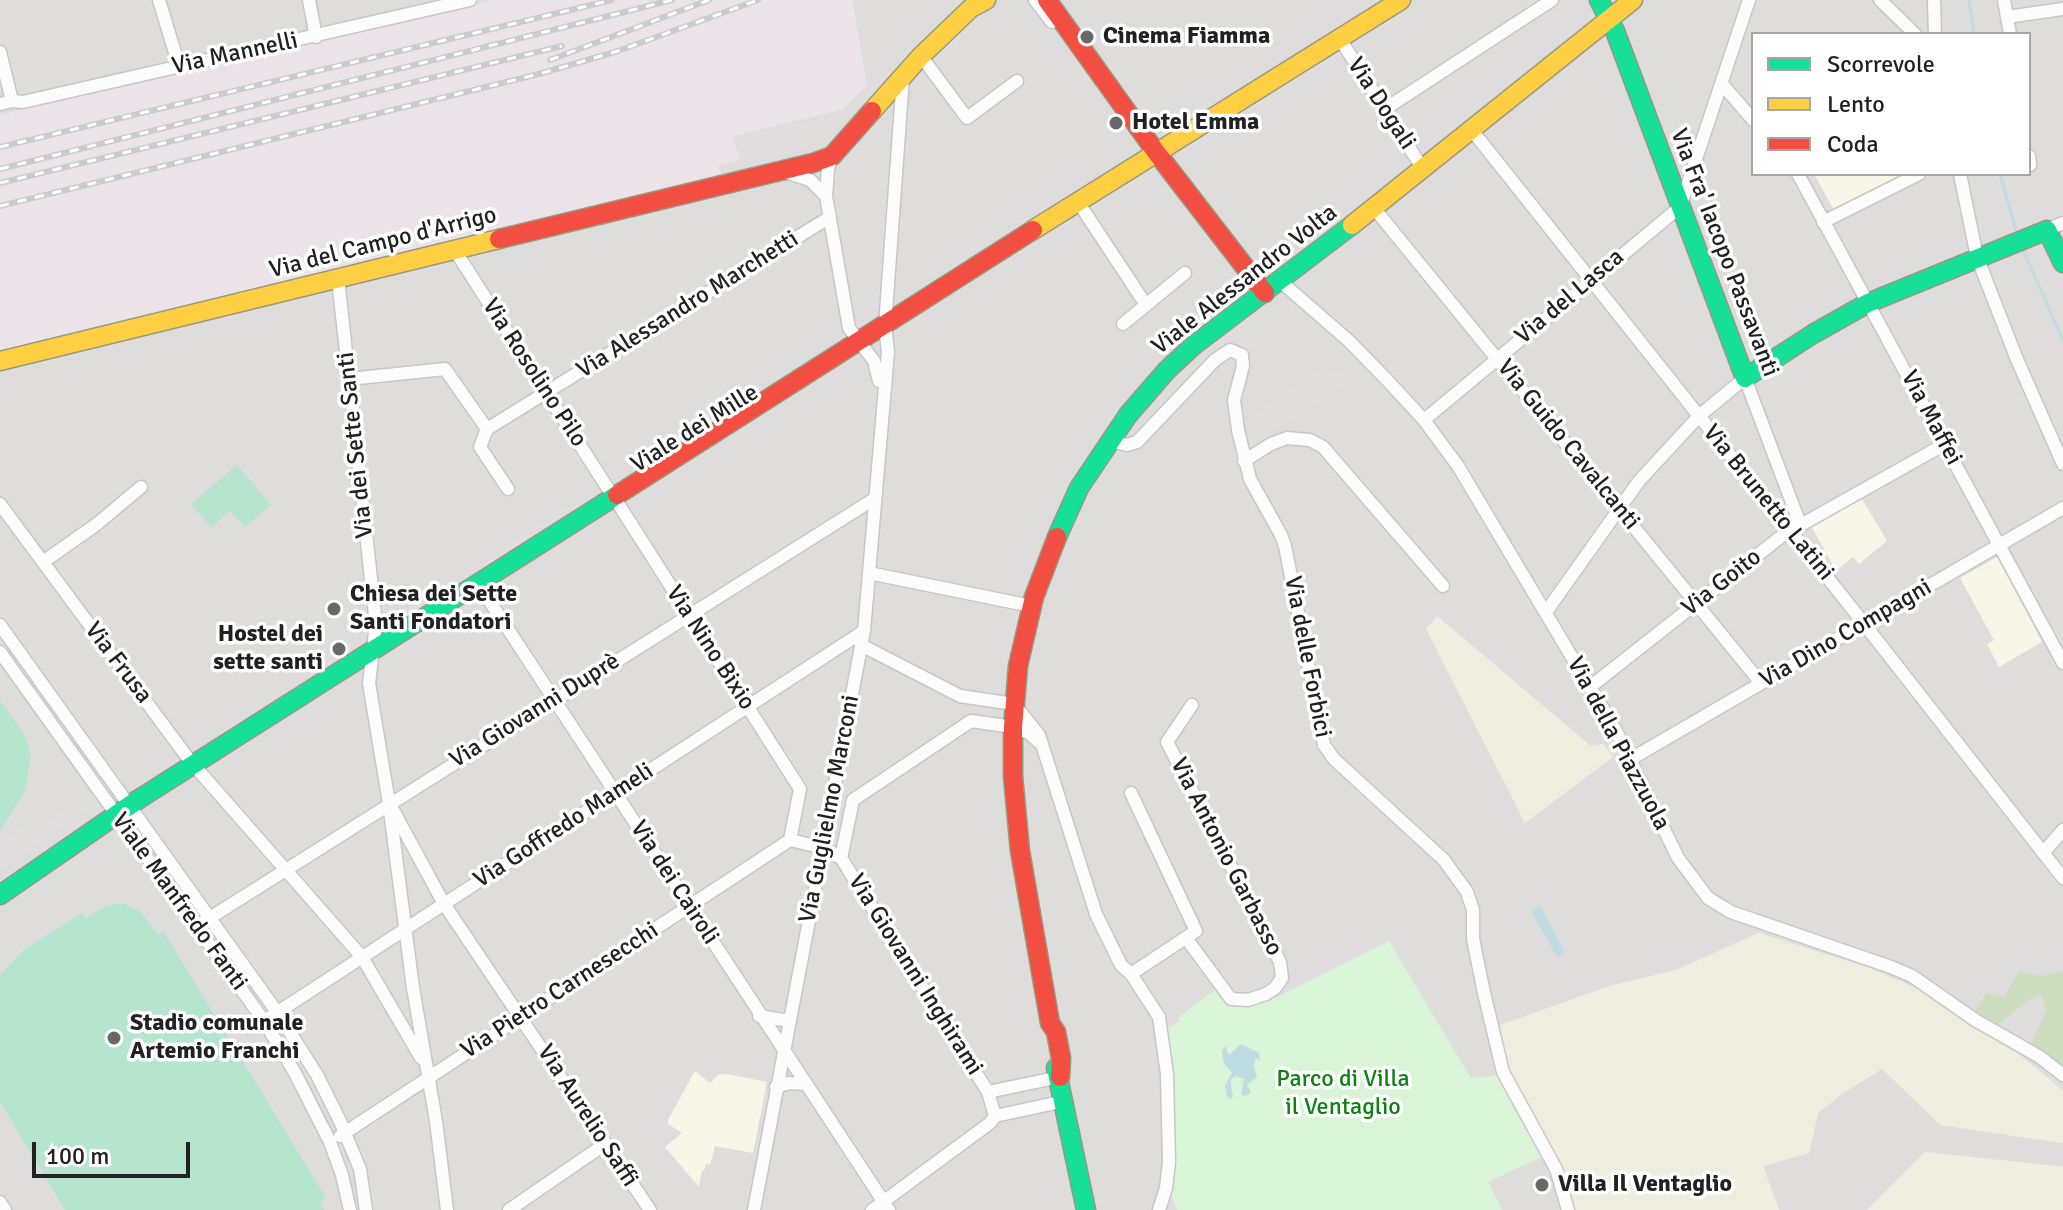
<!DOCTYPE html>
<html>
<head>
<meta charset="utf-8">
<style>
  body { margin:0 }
  #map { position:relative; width:2063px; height:1210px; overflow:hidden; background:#efedea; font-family:Signika,sans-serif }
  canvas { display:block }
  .legend { position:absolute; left:1751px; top:32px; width:280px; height:144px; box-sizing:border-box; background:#fff; border:2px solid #a6a6a6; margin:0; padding:10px 14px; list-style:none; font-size:24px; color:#212121 }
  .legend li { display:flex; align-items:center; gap:16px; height:40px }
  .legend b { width:40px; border:2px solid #a6a6a6 }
  .scale { position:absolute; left:32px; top:1142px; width:158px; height:36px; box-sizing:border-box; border:4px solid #212121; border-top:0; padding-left:10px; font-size:24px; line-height:28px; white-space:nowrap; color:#212121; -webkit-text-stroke:6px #fff; paint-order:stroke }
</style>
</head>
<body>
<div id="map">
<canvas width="2063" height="1210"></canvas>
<ul class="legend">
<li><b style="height:10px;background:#16e098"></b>Scorrevole</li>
<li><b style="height:10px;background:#ffcf43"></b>Lento</li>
<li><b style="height:10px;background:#f24e42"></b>Coda</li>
</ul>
<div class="scale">100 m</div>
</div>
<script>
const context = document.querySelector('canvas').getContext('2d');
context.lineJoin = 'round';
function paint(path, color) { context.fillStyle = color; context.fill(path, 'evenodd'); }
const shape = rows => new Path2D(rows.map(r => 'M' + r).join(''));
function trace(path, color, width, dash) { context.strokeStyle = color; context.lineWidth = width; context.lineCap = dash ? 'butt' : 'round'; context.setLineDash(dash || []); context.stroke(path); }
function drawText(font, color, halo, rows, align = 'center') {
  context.font = font + ' Signika,sans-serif'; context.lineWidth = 7; context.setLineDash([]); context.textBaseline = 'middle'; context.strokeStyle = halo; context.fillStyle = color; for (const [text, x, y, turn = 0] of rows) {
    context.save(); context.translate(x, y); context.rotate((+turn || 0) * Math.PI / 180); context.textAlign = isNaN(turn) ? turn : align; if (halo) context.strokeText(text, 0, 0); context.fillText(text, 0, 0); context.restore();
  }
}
paint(shape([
  [0,0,496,0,0,115],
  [852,0,2063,0,2063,1091,2020,1055,1979,1031,1925,992,1869,968,1759,933,1676,970,1610,986,1498,1026,1562,1171,1574,1210,0,1210,0,351,198,307,197,302,722,176,718,166,733,136,843,109,866,85],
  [1753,34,2029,34,2029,174,1753,174],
  [1882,1068,1941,1125,2063,1143,2063,1167,1925,1152,1867,1210,1779,1210,1762,1166,1809,1153,1818,1113,1843,1093]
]), '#dedddb');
paint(shape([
  [497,0,852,0,867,85,843,109,733,136,740,160,718,166,722,177,198,302,198,307,149,316,0,351,0,115]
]), '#ece3e9');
paint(shape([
  [1814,174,1903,174,1835,212],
  [1862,499,1887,541,1859,564,1853,557,1836,571,1812,527],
  [1997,557,2042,642,1999,667,1987,644,1994,640,1960,578],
  [695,1071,710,1083,718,1075,727,1074,767,1082,753,1153,715,1146,710,1165,706,1164,704,1171,702,1170,699,1187,665,1147,682,1133,668,1124,668,1120]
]), '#f8f6e7');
paint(shape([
  [1437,616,1591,746,1603,744,1613,757,1525,823,1426,629],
  [1759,933,1869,968,1925,992,1979,1031,2020,1055,2063,1091,2063,1143,1941,1125,1882,1069,1843,1093,1818,1113,1809,1153,1763,1166,1779,1210,1574,1210,1562,1171,1511,1074,1498,1026,1610,986,1676,970],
  [1925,1152,2063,1167,2063,1210,1867,1210]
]), '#efeede');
paint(shape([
  [2019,971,2041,976,2063,971,2063,1066,2032,1043,2046,1010,2041,995,2025,1002,1998,1025,1975,1010,1987,993,2004,997]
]), '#ccddc0');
paint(shape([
  [1389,941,1471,1078,1501,1075,1543,1156,1488,1182,1502,1210,1177,1210,1172,1197,1168,1196,1173,1079,1165,1030,1179,1021,1180,1016,1215,990,1229,1003,1248,1005,1277,997]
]), '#d9f4d7');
paint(shape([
  [237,465,271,505,245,527,230,511,211,527,191,504],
  [0,701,24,733,31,755,25,791,0,831],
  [121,903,140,911,158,935,164,932,326,1198,320,1202,324,1210,65,1210,0,1102,0,975,25,949,82,913,86,918,104,907]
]), '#b6e5ce');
paint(shape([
  [845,112,805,150,743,166,737,138],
  [1336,369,1347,373,1352,381,1257,442,1249,418,1318,371,1324,377],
  [577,501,582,509,405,621,399,614],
  [83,796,91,807,0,871,0,842,27,824,33,832]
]), '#dfdedd');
paint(shape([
  [1540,906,1565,952,1557,957,1531,911],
  [1241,1044,1259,1053,1260,1061,1256,1058,1254,1066,1257,1077,1247,1085,1251,1092,1245,1096,1241,1095,1244,1079,1236,1076,1230,1080,1233,1096,1231,1099,1227,1096,1225,1085,1232,1073,1224,1063,1222,1051,1225,1046,1229,1055]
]), '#bedce2');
trace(shape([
  [1969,0,1974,34],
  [2000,174,2017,234],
  [2022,248,2063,340]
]), '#bedce2', 3);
const street = shape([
  [159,0,179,66],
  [309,0,316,37],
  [1035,0,1052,22],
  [1880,0,1915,34],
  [1934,0,1935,34],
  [2004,0,2010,34],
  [2007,17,2063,9],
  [1340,39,1423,169],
  [0,52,12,101],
  [921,56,967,118,1017,81],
  [1722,84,1753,120],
  [0,104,12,101,23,102,470,0],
  [1385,109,1552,0],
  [1471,129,1858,616,2063,878],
  [832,156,828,169,826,196,849,328,874,361,879,381],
  [2029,156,2030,165],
  [785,172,810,180,826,196],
  [1798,174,2063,663],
  [1960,174,1977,257,2016,357,2063,464],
  [1374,208,1761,683],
  [1084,211,1146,305],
  [1823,222,1919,174],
  [2047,230,2063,223],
  [454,249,614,498],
  [338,279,376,624,369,683,389,803,413,988,436,1121,447,1210],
  [1280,281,1349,341,1387,380,1424,420,1458,466,1616,731,1678,858,1708,898,1731,912,1891,967,1912,976,1975,1020,2040,1057,2063,1075],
  [1123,324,1185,273],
  [349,379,445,369,487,429,830,217],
  [1424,420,1680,207,1749,0],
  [487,429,480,447,508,489],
  [1110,441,1127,445,1137,442,1215,360,1230,350,1242,355,1243,366,1234,400,1238,430,1250,479,1281,535,1285,546,1324,745,1334,759,1444,860,1467,892,1473,910,1473,939,1484,993,1503,1072,1556,1169,1568,1210],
  [1244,461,1271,444,1287,438,1310,440,1323,447,1443,586],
  [0,504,193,765],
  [619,505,800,789,790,840],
  [43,562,97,524,141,487],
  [869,573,1031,606],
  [483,591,889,1210],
  [1546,612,1639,481,1699,416,1745,378,1800,524],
  [0,625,277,1012,317,1075,340,1121,360,1169,366,1210],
  [861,645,960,696,1014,704,1039,735,1096,914,1121,965,1131,974,1159,1017,1167,1074,1169,1162,1166,1188,1159,1210],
  [0,652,264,1021,295,1073,330,1142,342,1175,350,1210],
  [1590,687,1783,535,1945,444],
  [1629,760,2063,508],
  [199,771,362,957,421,1058],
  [853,800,971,721,1013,727,1029,733,1040,743],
  [393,810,444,904,650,1210],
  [790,840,824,848,841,858,988,1092],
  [2043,853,2063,830],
  [841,858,853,800],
  [197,926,874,499],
  [1186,938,1231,999,1248,1000,1266,994,1275,988,1282,978,1280,962,1167,742,1192,705],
  [1131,974,1196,931,1131,793],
  [759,1016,789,1021],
  [264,1021,864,631],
  [1060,1077,988,1092,995,1116,1065,1101],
  [776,1087,789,1083,806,1084],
  [340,1136,790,840],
  [0,1202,5,1210],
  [509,1210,605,1144],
  [754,1210,864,631,888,352,885,326,903,77],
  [872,1210,990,1123,995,1116]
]);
const fast = shape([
  [1599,0,1615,31,1745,378,1813,334,1868,303,2047,230,2063,263],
  [1057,537,1079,488,1128,415,1167,370,1193,346,1352,225],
  [0,895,139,799,617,495],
  [1056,1068,1086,1210]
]);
const slow = shape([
  [872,111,921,56,971,8,986,0],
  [1352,225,1633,0],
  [1033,230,1401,0],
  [0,361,499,239]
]);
const jam = shape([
  [1047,0,1156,152,1265,293],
  [499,239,813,163,832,156,872,111],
  [617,495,1033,230],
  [1057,537,1034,597,1018,666,1013,727,1013,776,1020,851,1050,1023,1056,1032,1061,1058,1060,1077]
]);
trace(street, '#c8c7c6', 15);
trace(fast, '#999981', 21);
trace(slow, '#999981', 21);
trace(jam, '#999981', 21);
trace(street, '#fdfcfc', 12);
trace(fast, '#16e098', 18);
trace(slow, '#ffcf43', 18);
trace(jam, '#f24e42', 18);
const rail = shape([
  [550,60,709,0],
  [0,147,612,0],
  [0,169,672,0],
  [0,183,562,46],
  [0,206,539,74,618,51,758,0]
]);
trace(rail, '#cbcbcb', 6);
trace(rail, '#fff', 3, [9]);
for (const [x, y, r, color] of [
  [1087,37,8,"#696867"],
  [1116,123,8,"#696867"],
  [334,609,8,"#696867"],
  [339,649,8,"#696867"],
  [114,1038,8,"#696867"],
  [1542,1185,8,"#696867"]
]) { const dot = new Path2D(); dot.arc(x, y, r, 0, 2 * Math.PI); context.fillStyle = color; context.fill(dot); trace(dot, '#fff', 3); }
drawText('bold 24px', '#212121', '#fff', [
  ["Cinema Fiamma",1103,37],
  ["Hotel Emma",1132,123],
  ["Chiesa dei Sette",350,595],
  ["Santi Fondatori",350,623],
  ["Hostel dei",323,635,"right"],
  ["sette santi",323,663,"right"],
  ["Stadio comunale",130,1024],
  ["Artemio Franchi",130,1052],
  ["Villa Il Ventaglio",1558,1185]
], 'left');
drawText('24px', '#212121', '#fff', [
  ["Via Mannelli",235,54,-12],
  ["Via Dogali",1381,104,57],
  ["Via del Campo d'Arrigo",383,243,-14],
  ["Via Fra' Iacopo Passavanti",1724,253,69],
  ["Viale Alessandro Volta",1245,280,-38],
  ["Via del Lasca",1570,297,-40],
  ["Via Alessandro Marchetti",688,305,-32],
  ["Via Rosolino Pilo",534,373,57],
  ["Via Maffei",1931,418,62],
  ["Viale dei Mille",695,429,-32],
  ["Via dei Sette Santi",356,445,-96],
  ["Via Guido Cavalcanti",1568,445,51],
  ["Via Brunetto Latini",1768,503,51],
  ["Via Goito",1722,583,-38],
  ["Via Dino Compagni",1846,634,-30],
  ["Via Nino Bixio",710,648,57],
  ["Via delle Forbici",1307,657,79],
  ["Via Frusa",118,663,53],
  ["Via Giovanni Duprè",535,711,-32],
  ["Via della Piazzuola",1618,744,62],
  ["Via Guglielmo Marconi",830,809,-79],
  ["Via Goffredo Mameli",564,826,-33],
  ["Via Antonio Garbasso",1226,857,63],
  ["Via dei Cairoli",674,883,57],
  ["Viale Manfredo Fanti",179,902,54],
  ["Via Giovanni Inghirami",915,975,58],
  ["Via Pietro Carnesecchi",560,991,-33],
  ["Via Aurelio Saffi",587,1116,57]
]);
drawText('24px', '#0c8210', '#fff', [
  ["Parco di Villa",1343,1080],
  ["il Ventaglio",1343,1108]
]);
</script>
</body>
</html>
